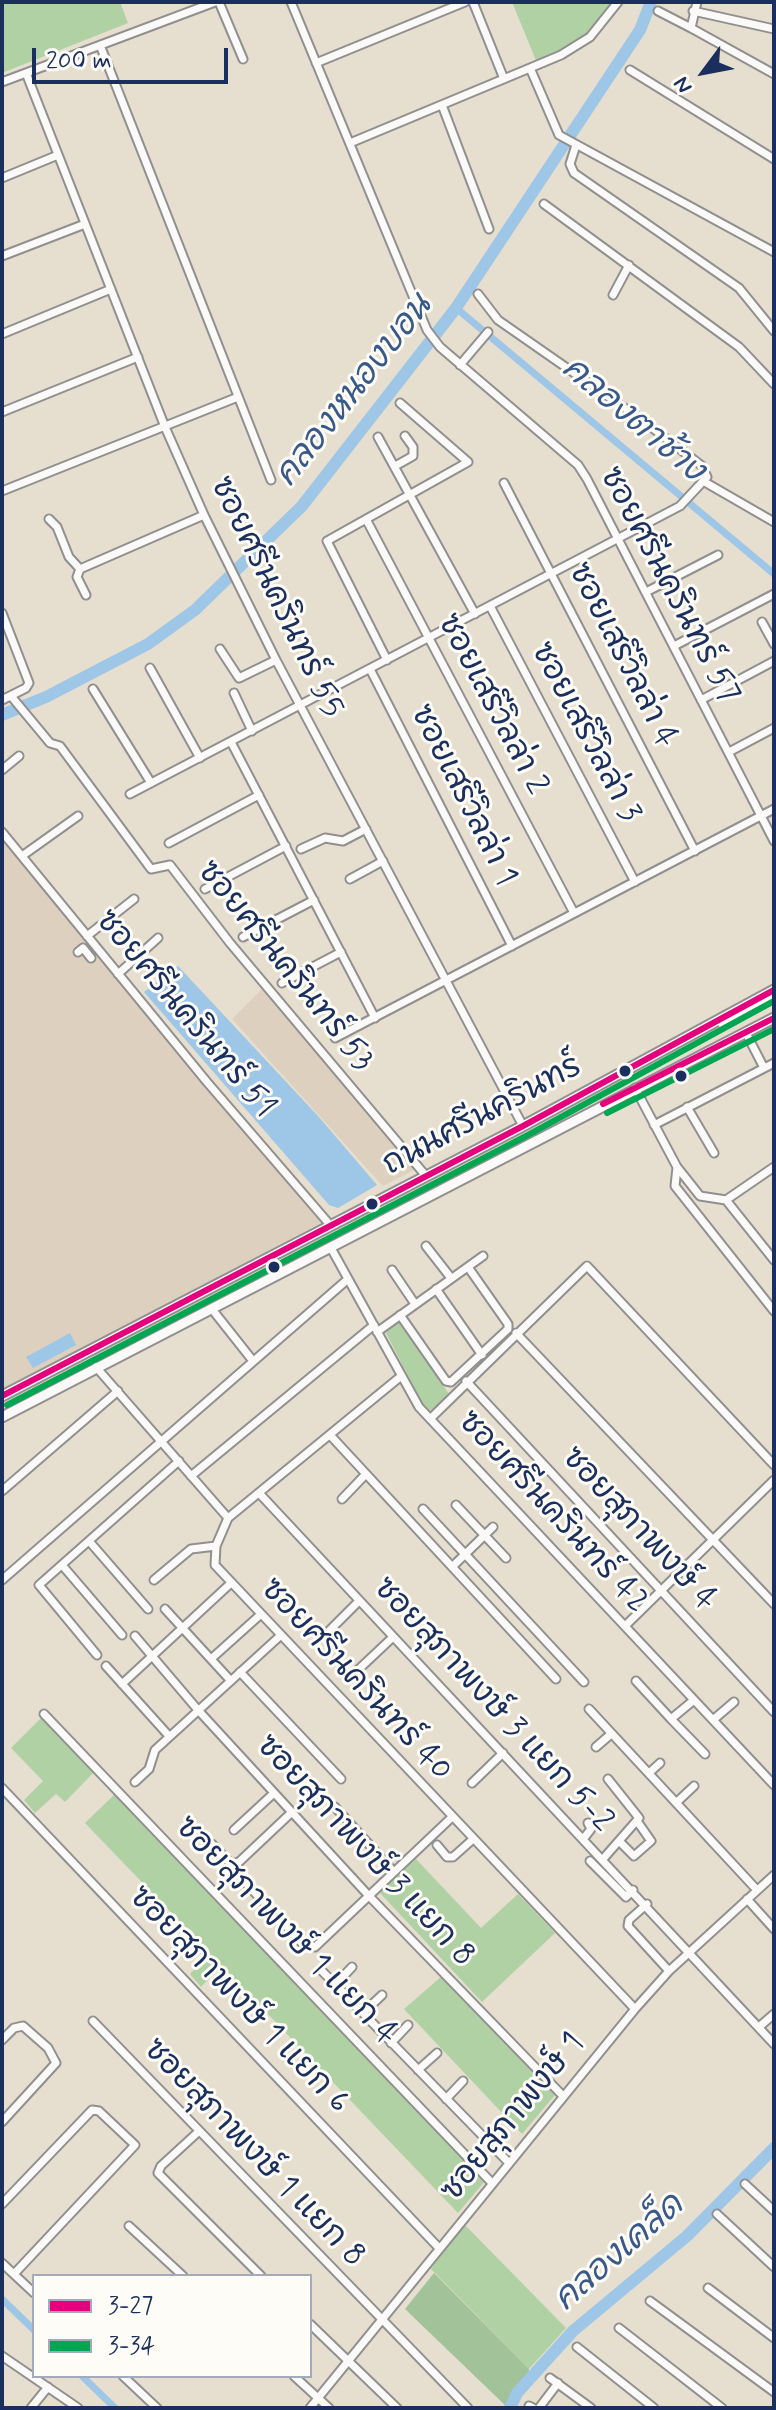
<!DOCTYPE html>
<html>
<head>
<meta charset="utf-8">
<style>
  body { margin:0 }
  #map { position:relative; width:776px; height:2410px; overflow:hidden; background:#e6dece; font-family:Mynerve,sans-serif }
  canvas { display:block }
  .frame { position:absolute; inset:0; border:4px solid #1b2f5e; pointer-events:none }
  .legend { position:absolute; left:32px; top:2274px; width:280px; height:104px; box-sizing:border-box; background:#fdfcf7; border:2px solid #a3aaba; margin:0; padding:10px 14px; list-style:none; font-size:24px; color:#1b2f5e }
  .legend li { display:flex; align-items:center; gap:16px; height:40px }
  .legend b { width:40px; border:2px solid #a3aaba }
  .north { position:absolute; left:664px; top:32px; width:80px; height:80px; -webkit-text-stroke:6px #fdfcf7; paint-order:stroke; rotate:238deg; font-size:22px; font-weight:700; line-height:32px; text-align:center; color:#1b2f5e }
  .north::after { content:''; display:block; margin:auto; width:28px; height:36px; background:#1b2f5e; clip-path:polygon(50% 0,100% 100%,50% 72%,0 100%) }
  .scale { position:absolute; left:32px; top:48px; width:196px; height:36px; box-sizing:border-box; border:4px solid #1b2f5e; border-top:0; padding-left:10px; font-size:24px; line-height:28px; white-space:nowrap; color:#1b2f5e; -webkit-text-stroke:6px #fdfcf7; paint-order:stroke }
</style>
</head>
<body>
<div id="map">
<canvas width="776" height="2410"></canvas>
<div class="frame"></div>
<ul class="legend">
<li><b style="height:10px;background:#e5007d"></b>3-27</li>
<li><b style="height:10px;background:#00a651"></b>3-34</li>
</ul>
<div class="north">N</div>
<div class="scale">200 m</div>
</div>
<script>
const context = document.querySelector('canvas').getContext('2d');
context.lineJoin = 'round';
function paint(path, color) { context.fillStyle = color; context.fill(path, 'evenodd'); }
const shape = rows => new Path2D(rows.map(r => 'M' + r).join(''));
function trace(path, color, width, dash) { context.strokeStyle = color; context.lineWidth = width; context.lineCap = dash ? 'butt' : 'round'; context.setLineDash(dash || []); context.stroke(path); }
function drawText(font, color, halo, rows, align = 'center') {
  context.font = font + ' Mynerve,"Playpen Sans Thai",sans-serif'; context.lineWidth = 6; context.setLineDash([]); context.textBaseline = 'middle'; context.strokeStyle = halo; context.fillStyle = color; for (const [text, x, y, turn = 0] of rows) {
    context.save(); context.translate(x, y); context.rotate((+turn || 0) * Math.PI / 180); context.textAlign = isNaN(turn) ? turn : align; if (halo) context.strokeText(text, 0, 0); context.fillText(text, 0, 0); context.restore();
  }
}
paint(shape([
  [2,841,322,1222,2,1391],
  [264,987,414,1170,383,1186,380,1183,232,1019]
]), '#ded0be');
paint(shape([
  [2,2,120,2,128,23,2,73],
  [512,2,614,2,588,35,562,53,537,63],
  [398,1321,449,1394,434,1409,429,1410,421,1401,386,1333],
  [42,1717,94,1772,65,1802,56,1794,35,1813,24,1800,43,1781,11,1748],
  [116,1793,485,2181,458,2213,222,1966,201,1987,190,1974,210,1953,85,1823],
  [416,1859,481,1928,518,1894,555,1933,482,2002,380,1893],
  [442,1976,555,2095,522,2134,404,2009],
  [463,2223,566,2328,529,2369,431,2269]
]), '#b0d1a3');
paint(shape([
  [434,2273,529,2369,528,2378,515,2392,508,2408,405,2309]
]), '#a2c299');
paint(shape([
  [178,966,318,1116,377,1185,338,1208,329,1205,144,992],
  [70,1333,76,1345,33,1368,26,1357]
]), '#9ec6e7');
trace(shape([
  [456,308,774,574],
  [2,2299,34,2330],
  [82,2376,115,2408]
]), '#9ec6e7', 7);
trace(shape([
  [2,715,46,697,148,644,195,610,302,506,456,308,640,30,651,2],
  [510,2408,517,2393,573,2331,687,2236,774,2148]
]), '#9ec6e7', 12);
const minor = shape([
  [219,2,243,59],
  [291,2,427,330,440,347,578,465,587,479,774,841],
  [473,2,504,79],
  [697,2,691,28,774,74],
  [658,11,691,28],
  [693,11,774,29],
  [100,45,271,480],
  [316,63,465,2],
  [530,68,561,55,590,37,618,2],
  [630,70,774,159],
  [26,73,165,427,204,515,276,660,523,1126],
  [2,82,215,2],
  [442,105,489,229],
  [350,143,530,68,559,135,774,252],
  [576,145,570,164,574,173,739,288,774,331],
  [2,178,58,155],
  [544,204,739,347,774,384],
  [2,256,85,224],
  [613,295,629,265],
  [2,334,111,289],
  [460,365,488,332],
  [2,412,138,357],
  [378,437,475,614],
  [397,465,413,456,413,447,405,436],
  [703,481,774,522],
  [504,483,695,851],
  [2,491,238,397],
  [49,519,57,527,69,557,80,569],
  [366,519,574,913],
  [646,592,718,555],
  [86,595,77,577,80,569,204,515],
  [490,606,635,882],
  [2,613,29,683,26,688,2,700],
  [762,622,774,644],
  [674,646,774,594],
  [220,649,239,678,276,660],
  [387,660,327,541,468,462,400,403],
  [150,668,200,758],
  [370,669,512,946],
  [93,689,151,783],
  [234,693,252,731],
  [11,696,50,743,60,746,151,869,170,865,230,943,426,1176],
  [701,700,774,661],
  [231,742,375,1018],
  [729,752,774,728],
  [2,770,19,756],
  [130,794,680,506,707,477,702,466,646,423,498,320,478,294],
  [2,832,207,1082,331,1226],
  [169,843,259,795],
  [301,849,325,838,343,841,366,829],
  [22,856,78,816],
  [350,879,383,861],
  [205,889,286,846],
  [87,936,134,899],
  [243,937,314,900],
  [78,952,83,948,91,958],
  [118,974,158,938],
  [282,983,341,952],
  [746,1033,764,1068],
  [335,1038,774,809],
  [635,1088,677,1167,700,1196,726,1200,774,1167],
  [687,1107,714,1153],
  [654,1125,774,1063],
  [677,1167,675,1186,774,1311],
  [726,1200,774,1260],
  [426,1246,451,1278],
  [331,1248,419,1407,774,1785],
  [392,1270,415,1304],
  [436,1289,482,1355],
  [215,1313,253,1361],
  [400,1315,446,1381,451,1382,508,1329,508,1324,468,1267],
  [377,1332,483,1256],
  [516,1333,774,1604],
  [96,1367,228,1518,216,1546,215,1565,635,2009],
  [466,1381,774,1712],
  [430,1419,587,1266,774,1465],
  [330,1435,556,1679],
  [191,1476,374,1325],
  [2,1491,118,1391],
  [259,1493,774,2044],
  [342,1499,366,1474],
  [456,1505,506,1558],
  [423,1509,584,1682],
  [228,1518,400,1377],
  [89,1541,148,1609],
  [62,1565,122,1635],
  [452,1567,493,1527],
  [2,1580,348,1279],
  [154,1580,191,1549,216,1546],
  [165,1609,231,1681],
  [625,1626,774,1480],
  [327,1633,359,1601],
  [135,1636,198,1710,369,1896,563,2096],
  [97,1655,39,1585,179,1461],
  [211,1659,260,1615],
  [106,1666,169,1736],
  [359,1669,393,1637],
  [240,1672,341,1779],
  [636,1681,671,1719,694,1700],
  [122,1684,231,1583],
  [589,1709,757,1890],
  [44,1714,492,2183],
  [671,1719,705,1754],
  [713,1720,734,1702],
  [596,1747,611,1734],
  [649,1773,660,1763],
  [135,1782,149,1769,155,1750,280,1636],
  [472,1783,503,1753],
  [2,1788,439,2248],
  [677,1802,694,1786],
  [335,1807,394,1872],
  [234,1830,274,1793],
  [584,1838,591,1829,588,1823],
  [619,1841,634,1856,651,1841,637,1821],
  [212,1844,231,1864,239,1862,292,1812],
  [437,1845,447,1857,453,1857,472,1840],
  [603,1859,639,1818,608,1779],
  [590,1861,626,1897,633,1890],
  [244,1881,304,1945,315,1947,451,1818],
  [747,1899,774,1929],
  [647,1904,629,1920,628,1926,669,1971],
  [322,1971,509,2163],
  [335,1985,352,1967],
  [363,2013,382,1995],
  [93,2021,468,2408],
  [759,2027,774,2014],
  [2,2040,14,2028,23,2026,48,2048,56,2063,2,2122],
  [391,2043,408,2025],
  [418,2070,437,2053],
  [446,2099,463,2081],
  [197,2133,161,2166,158,2173,261,2276],
  [745,2184,774,2211],
  [2,2204,92,2110,99,2111,135,2145,14,2274],
  [717,2214,774,2267],
  [129,2226,183,2276],
  [2,2263,34,2293],
  [708,2288,774,2338],
  [650,2301,774,2392],
  [310,2324,397,2408],
  [619,2328,722,2408],
  [577,2347,654,2408],
  [2,2356,78,2408],
  [123,2376,157,2408],
  [294,2376,329,2408],
  [550,2378,591,2408],
  [529,2406,533,2408],
  [31,2408,48,2387],
  [310,2408,635,2009,669,1971,774,1875],
  [539,2408,558,2383]
]);
const major = shape([
  [2,1396,523,1126,774,990],
  [2,1417,774,1018]
]);
trace(minor, '#919090', 11);
trace(major, '#919090', 13);
trace(minor, '#fbfaf8', 7);
trace(major, '#fbfaf8', 9);
const majorBridge = shape([
  [723,1024,774,997]
]);
trace(majorBridge, '#919090', 13, []);
trace(majorBridge, '#fbfaf8', 9);
trace(shape([
  [603,1104,774,1018],
  [2,1396,523,1126,774,990]
]), '#e5007d', 6);
trace(shape([
  [607,1113,774,1029],
  [7,1405,528,1135,774,1001]
]), '#00a651', 6);
for (const [x, y, r, color] of [
  [625,1071,7,"#1b2f5e"],
  [681,1076,7,"#1b2f5e"],
  [372,1204,7,"#1b2f5e"],
  [274,1267,7,"#1b2f5e"]
]) { const dot = new Path2D(); dot.arc(x, y, r, 0, 2 * Math.PI); context.fillStyle = color; context.fill(dot); trace(dot, '#fdfcf7', 3); }
drawText('32px', '#1b2f5e', '#fdfcf7', [
  ["ซอยศรีนครินทร์ 57",668,586,62],
  ["ซอยศรีนครินทร์ 55",275,598,64],
  ["ซอยเสรีวิลล่า 4",621,656,63],
  ["ซอยเสรีวิลล่า 2",491,705,62],
  ["ซอยเสรีวิลล่า 3",584,733,62],
  ["ซอยเสรีวิลล่า 1",462,796,63],
  ["ซอยศรีนครินทร์ 53",284,967,51],
  ["ซอยศรีนครินทร์ 51",184,1015,50],
  ["ถนนศรีนครินทร์",483,1117,-28],
  ["ซอยศรีนครินทร์ 42",552,1513,47],
  ["ซอยสุภาพงษ์ 4",638,1530,47],
  ["ซอยศรีนครินทร์ 40",355,1681,47],
  ["ซอยสุภาพงษ์ 3 แยก 5-2",492,1706,47],
  ["ซอยสุภาพงษ์ 3 แยก 8",364,1852,47],
  ["ซอยสุภาพงษ์ 1 แยก 4",285,1932,46],
  ["ซอยสุภาพงษ์ 1 แยก 6",238,2001,46],
  ["ซอยสุภาพงษ์ 1",514,2118,-51],
  ["ซอยสุภาพงษ์ 1 แยก 8",253,2154,46]
]);
drawText('italic 34px', '#39598a', '#fdfcf7', [
  ["คลองหนองบอน",355,392,-52],
  ["คลองตาช้าง",632,421,40],
  ["คลองเคล็ด",620,2254,-41]
]);
</script>
</body>
</html>
